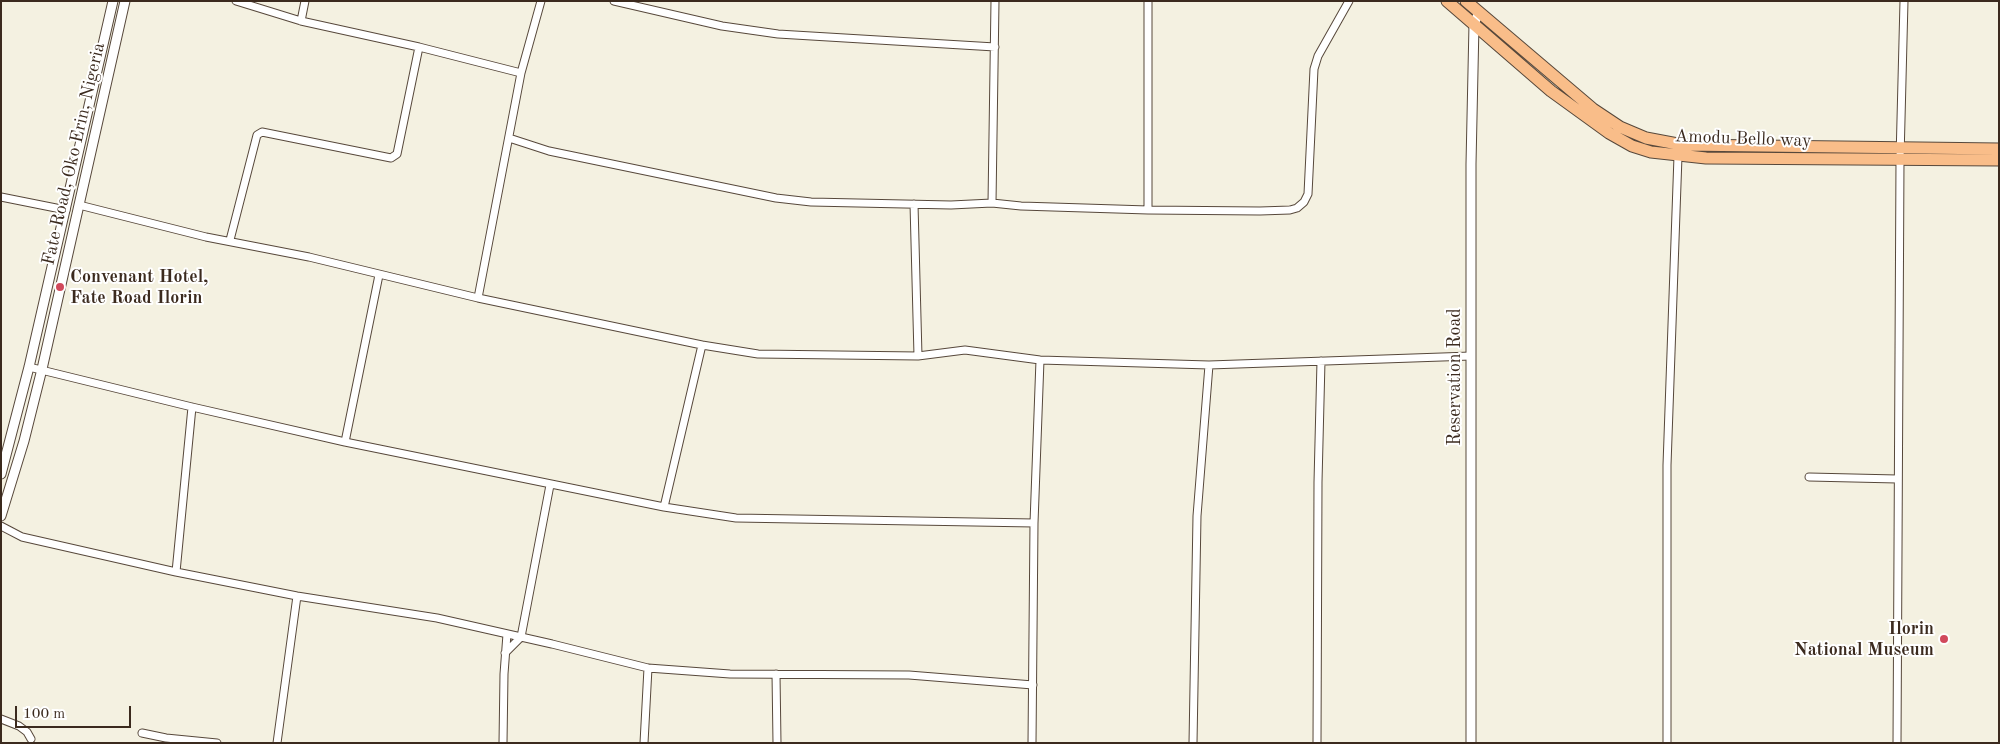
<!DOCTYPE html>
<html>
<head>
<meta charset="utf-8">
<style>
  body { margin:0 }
  #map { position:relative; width:2000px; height:744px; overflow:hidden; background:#f4f1e1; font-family:"Old Standard TT",serif }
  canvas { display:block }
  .frame { position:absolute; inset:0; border:2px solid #3b2a1e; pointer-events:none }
  .scale { position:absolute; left:15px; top:706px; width:116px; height:22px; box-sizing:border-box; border:2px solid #3b2a1e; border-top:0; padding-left:6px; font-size:15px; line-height:18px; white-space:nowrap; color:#3b2a1e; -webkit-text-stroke:4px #fff; paint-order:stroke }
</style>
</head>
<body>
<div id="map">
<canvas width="2000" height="744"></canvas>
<div class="frame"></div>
<div class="scale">100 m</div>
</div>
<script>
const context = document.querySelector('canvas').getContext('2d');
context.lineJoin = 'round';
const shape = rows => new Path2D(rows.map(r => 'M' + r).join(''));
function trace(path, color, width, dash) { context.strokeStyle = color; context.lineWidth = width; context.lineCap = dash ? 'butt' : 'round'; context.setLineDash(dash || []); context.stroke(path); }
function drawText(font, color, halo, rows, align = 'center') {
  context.font = font + ' "Old Standard TT",serif'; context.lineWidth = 4; context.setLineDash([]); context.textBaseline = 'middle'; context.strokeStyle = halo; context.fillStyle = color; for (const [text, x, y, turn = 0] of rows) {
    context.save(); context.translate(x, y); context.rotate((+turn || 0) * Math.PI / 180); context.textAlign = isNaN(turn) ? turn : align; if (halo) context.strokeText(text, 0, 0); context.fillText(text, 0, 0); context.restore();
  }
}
const minor = shape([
  [236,1,301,21,419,47,521,73],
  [614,1,722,26,778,34,995,47],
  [301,21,305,1],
  [509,138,549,151,776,198,811,202,951,205,992,203,1021,206,1148,210,1260,211,1290,210,1297,208,1304,202,1308,194,1314,69,1318,56,1349,1],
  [1,197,66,210],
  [992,203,995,1],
  [914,204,918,356],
  [79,205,206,237,309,257,478,298,702,345,758,354,918,356,965,350,1040,360,1209,365,1471,356],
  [1148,210,1148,1],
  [230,240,257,135,262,132,391,158,397,154,419,47],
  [478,298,521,73,541,1],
  [29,367,192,407,345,442,664,507,736,518,1034,523],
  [345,442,379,275],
  [1809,477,1897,479],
  [664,507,702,345],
  [1,526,22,537,176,572,297,596,437,618,552,644,648,668,730,674,909,675,1033,685],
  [176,572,192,407],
  [505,653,521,637,550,485],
  [776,674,777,743],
  [1,719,19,726,27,732,31,739],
  [142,733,166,738,217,743],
  [277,743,297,596],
  [503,743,504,674,507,634],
  [644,743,648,668],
  [1032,743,1034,523,1040,360],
  [1193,743,1197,516,1209,365],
  [1317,743,1318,482,1321,361],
  [1667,743,1667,465,1678,156],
  [1897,743,1900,159,1904,1]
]);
const tertiary = shape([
  [1,474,29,367,113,1],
  [1,516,24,441,42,369,125,1],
  [1471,743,1471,164,1474,24,1479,12]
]);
const primary = shape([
  [1447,1,1551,91,1609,133,1632,146,1651,152,1706,158,1999,160],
  [1466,1,1593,109,1620,127,1646,138,1683,145,1999,149]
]);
trace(minor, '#57483b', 9);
trace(tertiary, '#57483b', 11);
trace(primary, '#57483b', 13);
trace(minor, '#fff', 7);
trace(tertiary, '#fff', 9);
trace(primary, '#f9bd89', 11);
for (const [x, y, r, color] of [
  [60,287,5,"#d1495b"],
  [1944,639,5,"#d1495b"]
]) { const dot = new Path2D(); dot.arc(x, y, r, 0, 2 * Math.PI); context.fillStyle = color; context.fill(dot); trace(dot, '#fff', 2); }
drawText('18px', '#3b2a1e', '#fff', [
  ["Amodu Bello way",1743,139,2],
  ["Fate Road, Oko Erin, Nigeria",74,154,-77],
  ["Reservation Road",1455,377,-90]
]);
drawText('bold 18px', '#3b2a1e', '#fff', [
  ["Convenant Hotel,",70,277],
  ["Fate Road Ilorin",70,298],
  ["Ilorin",1934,629,"right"],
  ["National Museum",1934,650,"right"]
], 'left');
</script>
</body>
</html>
